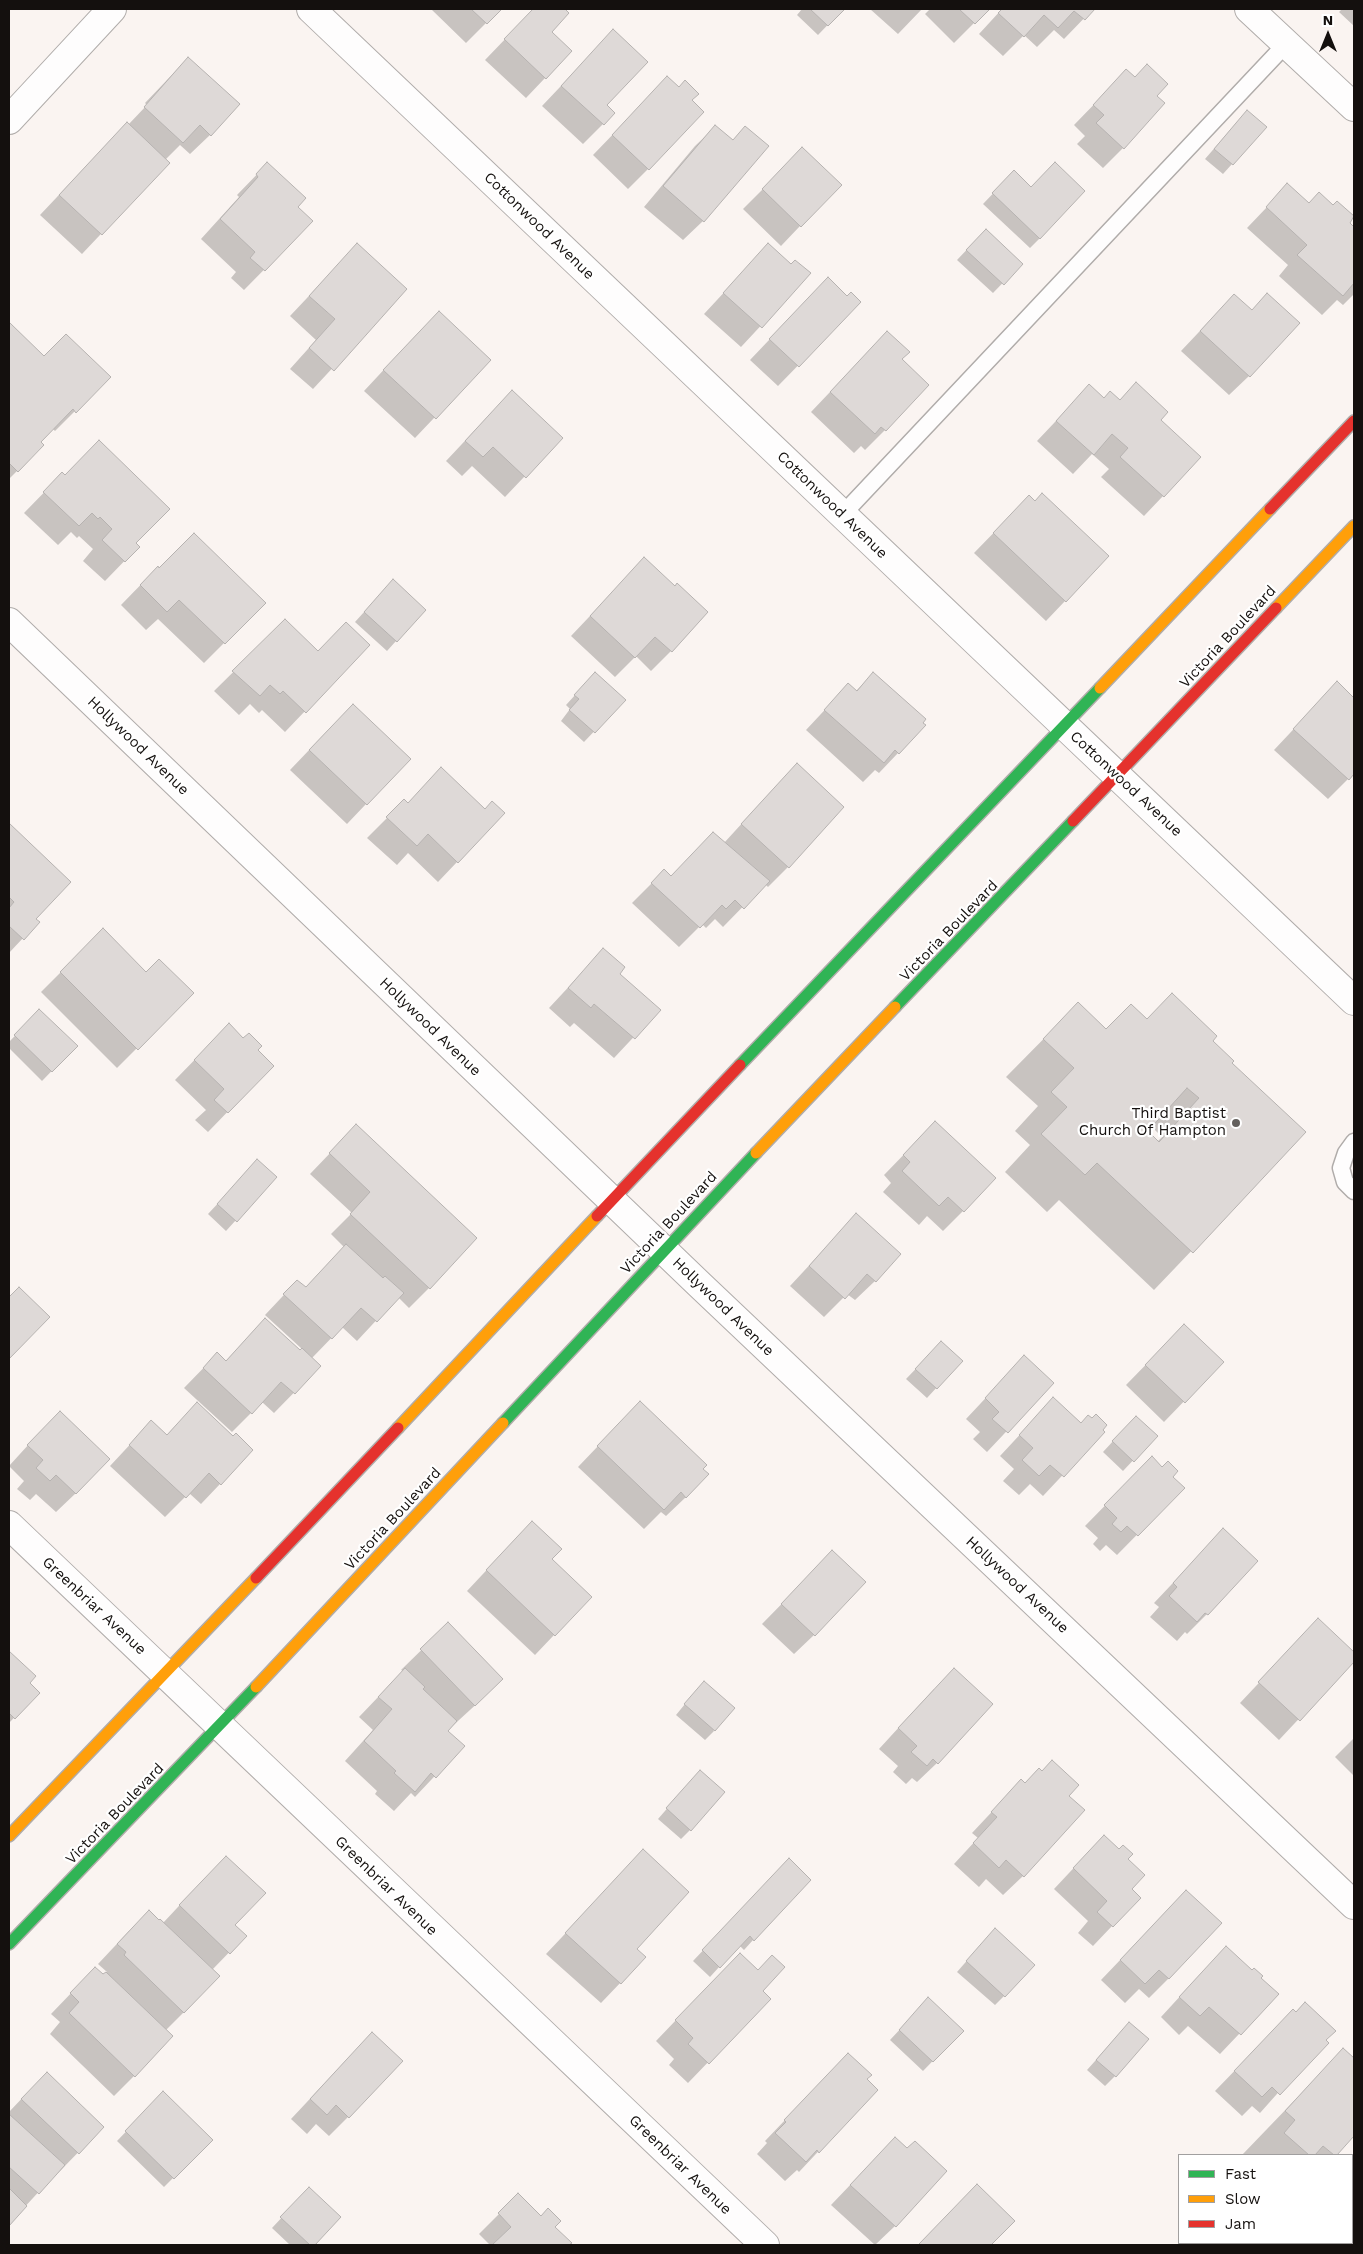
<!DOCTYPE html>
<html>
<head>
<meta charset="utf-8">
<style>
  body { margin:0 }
  #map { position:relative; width:1363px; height:2254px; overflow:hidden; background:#faf4f1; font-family:"Work Sans",sans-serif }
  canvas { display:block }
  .frame { position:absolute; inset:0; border:10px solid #14100e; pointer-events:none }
  .legend { position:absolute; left:1178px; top:2154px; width:175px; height:90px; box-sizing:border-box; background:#fff; border:1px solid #a19f9f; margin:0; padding:6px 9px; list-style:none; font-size:15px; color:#14100e }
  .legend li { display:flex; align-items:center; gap:10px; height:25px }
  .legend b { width:25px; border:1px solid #a19f9f }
  .north { position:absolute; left:1303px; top:10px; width:50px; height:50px; -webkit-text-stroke:4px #fff; paint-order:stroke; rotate:0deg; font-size:14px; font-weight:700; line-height:20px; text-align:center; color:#14100e }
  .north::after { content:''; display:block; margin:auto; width:18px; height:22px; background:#14100e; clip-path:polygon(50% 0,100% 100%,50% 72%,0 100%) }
</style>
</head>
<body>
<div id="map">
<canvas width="1363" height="2254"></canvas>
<div class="frame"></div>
<ul class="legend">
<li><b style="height:6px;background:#30b455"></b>Fast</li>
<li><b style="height:6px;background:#ff9f0a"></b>Slow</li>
<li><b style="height:6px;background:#e5322d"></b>Jam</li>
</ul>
<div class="north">N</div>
</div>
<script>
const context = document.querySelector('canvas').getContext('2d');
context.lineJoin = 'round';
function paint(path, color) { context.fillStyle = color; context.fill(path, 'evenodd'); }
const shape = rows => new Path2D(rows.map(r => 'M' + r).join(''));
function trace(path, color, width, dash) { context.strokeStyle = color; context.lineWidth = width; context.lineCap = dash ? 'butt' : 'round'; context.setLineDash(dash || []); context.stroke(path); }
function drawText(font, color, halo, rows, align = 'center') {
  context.font = font + ' "Work Sans",sans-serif'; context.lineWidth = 4.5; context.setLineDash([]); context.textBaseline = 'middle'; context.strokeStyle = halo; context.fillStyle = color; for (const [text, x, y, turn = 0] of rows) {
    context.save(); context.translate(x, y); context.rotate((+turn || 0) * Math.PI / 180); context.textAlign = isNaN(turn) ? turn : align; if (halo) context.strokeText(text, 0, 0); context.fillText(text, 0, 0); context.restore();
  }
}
paint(shape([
  [431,9,500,9,466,43],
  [534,9,563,9,568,13,550,32,545,78,526,98,485,60],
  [802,9,843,9,818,35,797,15],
  [870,9,922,9,898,34],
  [930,9,988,9,954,43,925,14],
  [1002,9,1093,9,1064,39,1054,30,1037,47,1024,35,1003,56,979,34],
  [1342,9,1354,9,1354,26,1339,12],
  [613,31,606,105,614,113,583,144,542,106],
  [188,58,210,135,190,154,180,145,165,160,168,163,82,254,40,215,107,144,128,125,147,105,145,103],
  [678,89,690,100,648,169,628,189,593,155,648,98],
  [1107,91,1156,96,1123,148,1103,168,1077,144,1085,136,1074,125],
  [1238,121,1232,164,1223,174,1205,159],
  [715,127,732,141,746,127,703,221,683,240,644,207,695,146],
  [267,164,296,207,312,221,244,290,231,278,236,272,201,239,239,197,237,195],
  [783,169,800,226,781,246,743,209],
  [1004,182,1040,238,1030,248,983,204],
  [1288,185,1309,204,1333,207,1338,202,1354,217,1348,223,1354,228,1354,294,1343,305,1337,300,1322,315,1279,276,1288,265,1247,228],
  [976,240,1021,264,993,293,957,260],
  [357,245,406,289,313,389,290,369,316,340,290,316],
  [768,245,791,266,809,274,741,347,704,314],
  [847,298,860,302,778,386,750,360,808,299],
  [1215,315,1249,376,1229,395,1181,351],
  [9,323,44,358,109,377,55,431,52,428,39,442,43,445,9,479],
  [419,332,489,360,415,438,364,391],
  [887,332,901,360,885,430,865,450,861,446,854,453,811,412],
  [1136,384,1159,420,1163,496,1144,516,1101,477,1109,469,1092,454,1073,474,1037,441,1089,386,1103,399,1119,401],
  [492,412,561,438,505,497,472,466,462,476,446,461],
  [62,474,138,547,105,581,83,561,93,549,79,536,77,538,71,532,58,545,24,513],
  [1009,517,1065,601,1046,621,974,553],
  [157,568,264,603,204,663,158,619,146,630,121,605],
  [625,579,671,651,651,671,636,656,615,677,571,636],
  [383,591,396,641,387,651,355,622],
  [285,621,318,652,368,645,285,732,262,710,259,713,250,704,239,715,214,691],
  [873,674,898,753,879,773,875,770,863,782,806,730,848,685,855,692],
  [586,683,624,700,584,742,561,721,570,709,566,705],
  [1337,683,1354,699,1354,773,1328,799,1274,750],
  [333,725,366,804,347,824,290,770],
  [777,785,843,807,788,867,768,887,765,884,723,927,715,919,706,928,702,924,679,947,632,903,664,871,671,877,724,843],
  [404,801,457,862,438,882,408,853,397,865,367,838],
  [9,824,69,882,35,919,38,922,9,953],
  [103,930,146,973,192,993,117,1068,41,992],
  [603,950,618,974,659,1010,614,1058,574,1023,570,1027,549,1008],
  [1078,1004,1106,1031,1147,1020,1211,1041,1230,1063,1304,1133,1154,1290,1059,1200,1047,1212,1005,1172,1030,1145,1015,1131,1038,1106,1006,1077],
  [1151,1126,1162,1137,1157,1142,1146,1131],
  [39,1011,76,1046,42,1081,9,1048,9,1042],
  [209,1045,256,1050,272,1066,208,1132,195,1120,206,1110,175,1080],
  [356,1126,429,1288,409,1308,398,1297,357,1341,342,1327,312,1358,320,1366,274,1413,262,1402,232,1432,184,1388,217,1354,225,1362,265,1319,300,1351,302,1349,265,1315,297,1281,305,1288,344,1247,331,1234,352,1213,310,1174],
  [915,1143,963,1211,943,1231,927,1216,919,1225,883,1192,891,1183,884,1175],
  [248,1171,275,1177,226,1231,208,1214],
  [856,1215,875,1281,855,1300,847,1294,824,1317,790,1286],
  [19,1289,48,1317,9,1357,9,1298],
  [1165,1345,1222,1362,1164,1422,1126,1385],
  [932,1352,961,1361,927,1398,906,1379],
  [1024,1357,1052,1383,987,1452,973,1439,980,1432,966,1419],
  [1053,1399,1080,1424,1103,1432,1043,1496,1030,1484,1019,1495,1003,1481,1014,1469,1000,1456],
  [151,1422,166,1436,177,1424,220,1484,201,1504,189,1493,165,1517,110,1466],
  [620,1423,686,1497,666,1516,661,1512,644,1529,578,1467],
  [1126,1427,1156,1436,1123,1471,1103,1452],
  [40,1432,76,1493,56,1512,36,1494,30,1500,17,1489,24,1481,9,1466],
  [1171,1477,1183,1488,1117,1555,1106,1545,1100,1551,1093,1544,1098,1538,1085,1526,1132,1478],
  [1223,1530,1207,1614,1187,1634,1185,1632,1177,1641,1150,1617,1159,1607,1154,1603],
  [512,1543,550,1559,554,1635,535,1655,467,1591],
  [813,1572,814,1635,794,1654,762,1624],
  [1318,1620,1354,1654,1354,1660,1279,1740,1240,1703],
  [448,1624,482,1699,447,1731,463,1746,415,1797,411,1793,394,1811,375,1794,377,1791,345,1761,373,1730,359,1717,403,1671,401,1670],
  [9,1652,34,1676,28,1684,38,1693,9,1723],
  [934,1689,937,1763,917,1782,912,1778,906,1784,893,1772,898,1766,879,1749],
  [694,1693,714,1731,705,1740,676,1715],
  [1354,1738,1354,1776,1335,1757],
  [691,1781,690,1830,681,1839,658,1819],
  [1024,1784,1068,1796,1023,1876,1003,1895,986,1879,979,1887,954,1864,978,1838,972,1833,1002,1801],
  [643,1851,635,1949,645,1957,601,2003,546,1954],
  [1084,1857,1127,1859,1130,1889,1112,1926,1093,1946,1078,1933,1088,1921,1054,1889],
  [779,1870,753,1940,744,1950,739,1945,710,1977,693,1961],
  [206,1877,233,1925,245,1936,212,1970,184,2012,166,2030,134,2076,114,2096,50,2034,60,2022,51,2014,76,1988,103,1976,107,1972,98,1964,129,1931,159,1922,163,1923],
  [1167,1911,1169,1978,1149,1998,1139,1989,1125,2003,1101,1980],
  [985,1940,1004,1996,995,2005,957,1972],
  [1206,1968,1277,1994,1220,2054,1188,2026,1179,2035,1161,2017],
  [720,1974,761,1992,769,1999,688,2083,669,2065,674,2059,656,2041],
  [919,2009,962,2031,923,2071,890,2040],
  [1273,2031,1325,2040,1260,2113,1252,2106,1242,2116,1215,2091],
  [1120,2033,1115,2076,1105,2086,1087,2070],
  [1343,2050,1354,2060,1354,2135,1335,2155,1242,2155],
  [352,2054,348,2117,329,2136,316,2124,307,2134,291,2119],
  [848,2054,865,2080,876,2090,799,2172,797,2170,785,2181,757,2154,767,2143,765,2141],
  [27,2093,103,2127,58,2173,57,2172,9,2224,9,2112],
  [163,2093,211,2140,164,2187,117,2141],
  [875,2159,895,2226,875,2245,831,2205],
  [977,2186,1013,2221,989,2245,918,2245],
  [518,2195,541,2218,554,2227,570,2243,568,2245,490,2245,479,2234],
  [300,2198,339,2217,313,2245,290,2245,272,2228]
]), '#0003');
const building = shape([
  [471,9,502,9,487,24,471,9],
  [533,9,565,9,569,13,552,32,572,51,546,79,504,39,533,9],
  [810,9,845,9,828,26,810,9],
  [959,9,990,9,975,24,959,9],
  [1002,9,1095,9,1085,20,1074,11,1058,28,1044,15,1024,37,998,13,1002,9],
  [613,29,648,62,607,105,615,113,604,125,561,86,613,29],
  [188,57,240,104,211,136,200,125,183,143,144,107,188,57],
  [1147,64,1168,84,1157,96,1165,103,1124,149,1096,123,1104,115,1093,105,1126,69,1135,77,1147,64],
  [667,76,679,87,685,80,699,94,692,100,704,112,649,170,612,135,667,76],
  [1247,110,1267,127,1233,165,1214,149,1247,110],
  [127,122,170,163,102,235,59,195,127,122],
  [715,125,733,140,745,126,769,146,704,222,663,186,715,125],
  [802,147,842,185,801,227,762,189,802,147],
  [267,162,306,198,298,207,313,221,265,271,250,258,255,252,220,219,258,177,256,174,267,162],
  [1055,162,1085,191,1040,239,992,193,1014,170,1031,187,1055,162],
  [1287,183,1309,203,1319,192,1333,205,1337,201,1354,216,1350,223,1354,227,1354,283,1343,296,1297,255,1307,245,1266,207,1287,183],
  [986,229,1023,264,1004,285,966,250,986,229],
  [357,243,407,289,334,371,309,348,335,319,309,296,357,243],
  [768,243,791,264,795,260,811,273,762,328,723,293,768,243],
  [828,277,847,296,851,292,861,302,799,367,769,339,828,277],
  [1267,293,1300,323,1250,377,1200,331,1234,294,1252,310,1267,293],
  [439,311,491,360,436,419,383,370,439,311],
  [9,322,44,356,66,334,111,377,76,413,73,409,41,442,44,445,18,472,9,463,9,322],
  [887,331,910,352,902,359,929,385,886,431,881,427,875,434,830,392,887,331],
  [1136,382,1168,412,1161,420,1201,457,1164,497,1120,457,1128,448,1112,434,1094,455,1056,421,1089,384,1104,398,1110,391,1120,400,1136,382],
  [512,390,563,438,526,478,493,447,483,457,465,441,512,390],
  [99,440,170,509,136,543,140,547,125,562,102,540,112,529,100,517,98,519,92,513,79,526,43,492,62,472,65,475,99,440],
  [1042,493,1109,556,1066,602,993,533,1029,495,1035,501,1042,493],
  [194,533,266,603,225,644,179,600,167,612,140,585,158,566,159,568,194,533],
  [644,557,675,586,677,583,708,612,672,652,655,637,635,658,590,616,644,557],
  [393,579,426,610,397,642,364,612,393,579],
  [285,619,318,651,346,622,370,645,306,713,283,691,280,694,270,685,260,696,232,671,285,619],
  [595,672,626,700,595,733,569,710,579,699,574,695,595,672],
  [873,672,926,719,923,723,926,725,899,754,895,750,884,763,824,710,848,683,857,691,873,672],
  [1337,681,1354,698,1354,774,1349,780,1293,729,1337,681],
  [353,704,411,759,367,805,309,750,353,704],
  [797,763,844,807,789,868,741,824,797,763],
  [441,767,485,809,492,801,505,813,458,863,428,834,417,846,386,817,404,799,408,803,441,767],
  [9,823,71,882,36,919,40,922,24,940,9,926,9,908,14,902,9,897,9,823],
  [713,832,770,881,744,909,735,900,726,909,722,905,700,928,651,883,664,869,671,876,713,832],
  [103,928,146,972,159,959,194,993,138,1050,60,972,103,928],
  [603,948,625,967,620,974,661,1010,635,1039,594,1004,591,1008,568,988,603,948],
  [1172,993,1217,1036,1213,1041,1234,1061,1232,1063,1306,1132,1193,1253,1097,1163,1085,1175,1041,1134,1067,1107,1051,1092,1074,1068,1043,1039,1078,1002,1106,1029,1131,1004,1147,1019,1172,993],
  [1187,1088,1199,1098,1159,1142,1148,1131,1187,1088],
  [39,1009,78,1046,52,1072,14,1035,39,1009],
  [229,1023,243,1038,249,1033,262,1046,258,1050,274,1066,228,1113,214,1100,224,1089,194,1060,229,1023],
  [935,1121,996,1178,964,1212,948,1197,939,1206,902,1171,910,1162,903,1155,935,1121],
  [356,1124,477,1238,430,1289,350,1214,370,1192,329,1153,356,1124],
  [257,1159,277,1177,237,1222,217,1204,257,1159],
  [856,1213,901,1254,876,1282,867,1274,845,1299,809,1266,856,1213],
  [346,1244,383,1278,385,1276,404,1293,377,1322,361,1308,332,1339,283,1294,297,1280,306,1287,346,1244],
  [19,1287,50,1317,9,1359,9,1297,19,1287],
  [265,1318,300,1350,302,1348,321,1366,295,1394,281,1382,252,1414,203,1368,217,1352,226,1361,265,1318],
  [1184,1324,1224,1362,1185,1403,1145,1365,1184,1324],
  [941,1341,963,1361,937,1389,915,1369,941,1341],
  [1024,1355,1054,1383,1008,1433,992,1419,999,1412,985,1398,1024,1355],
  [1053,1397,1081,1423,1088,1415,1092,1418,1096,1414,1107,1425,1103,1430,1105,1432,1064,1477,1050,1465,1039,1476,1022,1460,1033,1448,1019,1435,1053,1397],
  [640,1401,707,1465,703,1469,709,1474,686,1498,681,1492,664,1510,597,1446,640,1401],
  [197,1402,233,1436,236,1433,253,1450,221,1485,209,1473,186,1498,129,1445,151,1420,167,1435,197,1402],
  [60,1411,110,1459,76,1494,56,1475,50,1481,36,1468,43,1460,27,1445,60,1411],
  [1136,1416,1158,1436,1134,1462,1112,1441,1136,1416],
  [1152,1456,1162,1467,1168,1461,1178,1471,1173,1477,1185,1488,1138,1536,1127,1526,1121,1532,1112,1524,1117,1518,1104,1505,1152,1456],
  [532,1521,562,1549,552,1559,592,1597,555,1636,486,1570,532,1521],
  [1223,1528,1258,1561,1208,1615,1205,1613,1197,1622,1169,1596,1177,1587,1173,1583,1223,1528],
  [832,1550,866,1582,815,1636,781,1604,832,1550],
  [1318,1618,1354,1652,1354,1662,1300,1721,1258,1682,1318,1618],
  [448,1622,503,1679,475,1706,420,1649,448,1622],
  [9,1651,36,1676,30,1683,40,1693,15,1719,9,1713,9,1651],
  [405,1668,425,1687,423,1689,457,1721,448,1731,465,1746,436,1778,431,1773,415,1792,394,1773,396,1771,364,1741,392,1709,378,1697,405,1668],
  [954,1668,993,1704,938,1764,933,1759,927,1766,911,1752,917,1746,898,1728,954,1668],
  [704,1681,735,1708,715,1731,684,1704,704,1681],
  [1052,1760,1079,1785,1069,1796,1085,1810,1024,1877,1006,1860,999,1868,973,1843,997,1817,991,1812,1021,1779,1025,1783,1039,1768,1042,1771,1052,1760],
  [700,1770,725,1792,691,1831,666,1808,700,1770],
  [1104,1835,1119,1849,1123,1845,1133,1854,1128,1859,1145,1875,1132,1889,1141,1898,1113,1927,1097,1912,1107,1901,1073,1868,1104,1835],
  [643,1849,689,1892,637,1949,646,1957,621,1984,565,1933,643,1849],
  [226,1856,266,1893,235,1925,247,1936,230,1954,179,1905,226,1856],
  [789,1858,811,1880,754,1941,750,1936,720,1968,702,1950,789,1858],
  [1186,1890,1222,1923,1169,1979,1159,1970,1145,1984,1120,1960,1186,1890],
  [149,1910,159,1920,160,1919,220,1976,184,2013,124,1955,126,1952,117,1944,149,1910],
  [995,1928,1035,1965,1005,1997,966,1961,995,1928],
  [1226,1946,1252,1970,1254,1968,1263,1976,1261,1978,1279,1994,1241,2035,1209,2007,1200,2016,1179,1997,1226,1946],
  [740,1953,758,1970,772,1955,785,1967,763,1991,771,1999,709,2064,688,2044,693,2038,675,2020,740,1953],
  [95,1967,103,1974,106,1972,173,2036,135,2077,69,2013,79,2002,70,1993,95,1967],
  [928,1997,964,2031,933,2062,899,2030,928,1997],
  [1305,2002,1336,2031,1326,2040,1329,2043,1280,2095,1272,2087,1262,2097,1234,2071,1293,2009,1296,2012,1305,2002],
  [1129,2022,1149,2039,1116,2077,1096,2060,1129,2022],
  [372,2032,403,2061,349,2118,336,2105,327,2115,310,2099,372,2032],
  [1343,2048,1354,2058,1354,2136,1337,2155,1334,2155,1323,2146,1315,2155,1309,2155,1284,2133,1295,2120,1285,2111,1343,2048],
  [848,2053,872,2075,867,2079,878,2090,819,2153,817,2150,806,2162,775,2133,786,2122,784,2120,848,2053],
  [47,2072,104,2127,79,2154,21,2099,47,2072],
  [163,2091,213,2140,174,2179,125,2131,163,2091],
  [9,2114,65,2165,39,2194,9,2167,9,2114],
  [895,2137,907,2148,915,2141,947,2171,896,2227,850,2185,895,2137],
  [977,2184,1015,2221,991,2245,920,2245,919,2244,977,2184],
  [309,2187,341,2217,315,2245,310,2245,280,2217,309,2187],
  [9,2188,27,2206,9,2226,9,2188],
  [518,2193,541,2216,548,2208,561,2221,555,2227,572,2243,569,2245,492,2245,511,2227,498,2213,518,2193]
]);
paint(building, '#ded9d7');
trace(building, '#b6b2b0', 1);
const lane = shape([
  [842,515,1286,44],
  [1354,1142,1346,1153,1341,1168,1345,1182,1354,1191]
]);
const street = shape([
  [311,9,1354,1001],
  [1249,9,1354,107],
  [9,120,112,9],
  [9,622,700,1285,1354,1905],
  [9,1525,765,2245]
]);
const fast = shape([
  [895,1007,1073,821],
  [740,1065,1100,688],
  [503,1423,756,1153],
  [9,1944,256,1687]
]);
const slow = shape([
  [1276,608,1354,526],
  [1100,688,1270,509],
  [756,1153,895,1007],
  [398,1428,597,1216],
  [256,1687,503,1423],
  [9,1836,256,1578]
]);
const jam = shape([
  [1270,509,1354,421],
  [1073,821,1276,608],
  [597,1216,740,1065],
  [256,1578,398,1428]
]);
trace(lane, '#b0acaa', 19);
trace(street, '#b0acaa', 30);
trace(fast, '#b0acaa', 14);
trace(slow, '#b0acaa', 14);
trace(jam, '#b0acaa', 14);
trace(lane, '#fefdfd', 16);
trace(street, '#fefdfd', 28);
trace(fast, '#30b455', 11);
trace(slow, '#ff9f0a', 11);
trace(jam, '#e5322d', 11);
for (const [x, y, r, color] of [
  [1236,1123,5,"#64605d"]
]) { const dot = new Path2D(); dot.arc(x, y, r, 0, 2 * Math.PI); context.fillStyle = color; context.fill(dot); trace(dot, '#fff', 2); }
drawText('15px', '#14100e', '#fff', [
  ["Cottonwood Avenue",539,226,44],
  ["Cottonwood Avenue",832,505,44],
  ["Victoria Boulevard",1228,637,-47],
  ["Hollywood Avenue",138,746,44],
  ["Cottonwood Avenue",1126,784,43],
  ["Victoria Boulevard",949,931,-46],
  ["Hollywood Avenue",430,1027,44],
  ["Victoria Boulevard",669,1223,-47],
  ["Hollywood Avenue",723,1307,44],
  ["Victoria Boulevard",393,1519,-47],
  ["Hollywood Avenue",1017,1585,43],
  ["Greenbriar Avenue",94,1606,43],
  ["Victoria Boulevard",115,1814,-46],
  ["Greenbriar Avenue",386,1886,44],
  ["Greenbriar Avenue",680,2165,44]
]);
drawText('15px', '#14100e', '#fff', [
  ["Third Baptist",1226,1114],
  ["Church Of Hampton",1226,1131]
], 'right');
</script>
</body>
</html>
